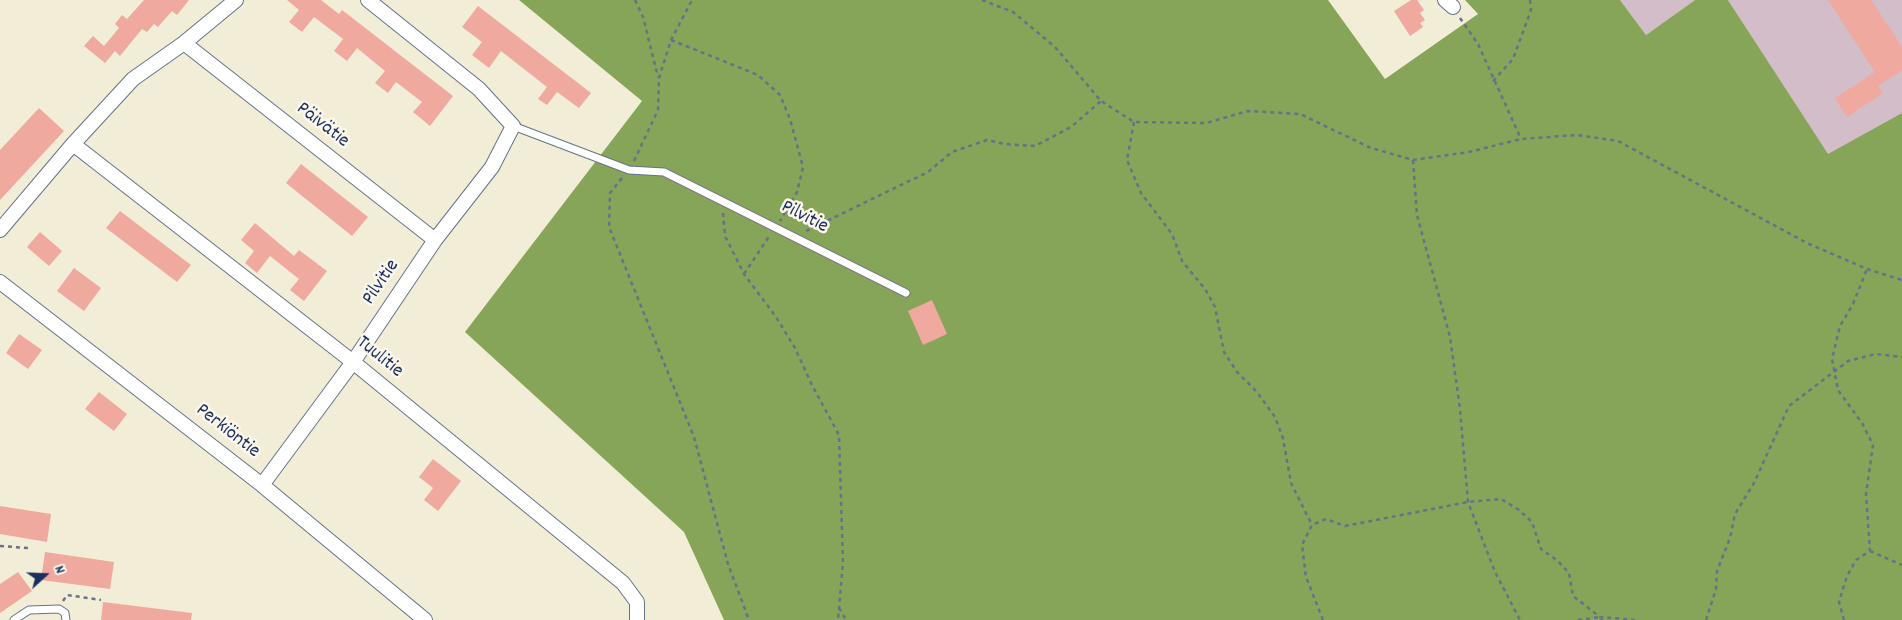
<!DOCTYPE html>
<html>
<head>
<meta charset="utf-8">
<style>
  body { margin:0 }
  #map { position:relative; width:1902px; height:620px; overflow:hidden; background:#f2edd7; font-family:Dekko,sans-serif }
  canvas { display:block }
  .north { position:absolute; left:20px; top:550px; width:50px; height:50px; -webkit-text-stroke:4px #fbf7ec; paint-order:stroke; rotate:70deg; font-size:14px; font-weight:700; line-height:20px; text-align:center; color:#1b2f5e }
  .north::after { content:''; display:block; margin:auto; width:18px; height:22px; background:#1b2f5e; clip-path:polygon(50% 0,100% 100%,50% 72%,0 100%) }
</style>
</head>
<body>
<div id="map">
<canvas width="1902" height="620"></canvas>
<div class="north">N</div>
</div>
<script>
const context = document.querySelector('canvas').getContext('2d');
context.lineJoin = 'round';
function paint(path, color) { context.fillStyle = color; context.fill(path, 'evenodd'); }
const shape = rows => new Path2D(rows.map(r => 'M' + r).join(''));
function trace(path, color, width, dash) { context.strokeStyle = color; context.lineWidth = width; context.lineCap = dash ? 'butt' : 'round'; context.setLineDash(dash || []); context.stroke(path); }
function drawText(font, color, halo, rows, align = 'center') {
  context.font = font + ' Dekko,sans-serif'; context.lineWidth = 5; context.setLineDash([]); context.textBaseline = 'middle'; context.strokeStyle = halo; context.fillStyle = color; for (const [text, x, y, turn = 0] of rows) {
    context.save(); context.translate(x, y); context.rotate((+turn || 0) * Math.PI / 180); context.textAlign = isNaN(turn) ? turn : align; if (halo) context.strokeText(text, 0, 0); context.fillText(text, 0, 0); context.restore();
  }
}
paint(shape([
  [1620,0,1695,0,1646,35],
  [1728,0,1902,0,1902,113,1828,155]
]), '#d2bdc8');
paint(shape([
  [519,0,1328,0,1385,79,1478,14,1465,0,1620,0,1646,35,1695,0,1728,0,1828,154,1902,113,1902,620,724,620,684,532,465,332,642,101]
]), '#86a558');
paint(shape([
  [144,0,189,0,177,15,172,11,158,27,154,24,147,32,142,29,120,56,115,51,105,63,84,46,93,36,104,46,119,28,115,24,122,15,127,19],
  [287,0,321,0,339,14,342,10,453,96,430,126,413,112,422,102,396,82,388,93,375,83,385,71,357,48,347,61,334,51,343,39,314,17,302,32,289,22,299,10],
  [1411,0,1417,0,1424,10,1420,13,1425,20,1420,23,1423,27,1410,36,1394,11],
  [1828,0,1871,0,1902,47,1902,70,1878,86,1883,93,1847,117,1835,98,1875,72],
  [478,6,591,93,579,108,557,92,547,105,538,99,547,87,501,51,489,68,472,55,482,42,462,27],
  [39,108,64,131,0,200,0,150],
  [301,164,368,217,352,236,286,183],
  [120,211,191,265,177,282,106,228],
  [255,223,294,256,299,250,327,271,304,301,290,290,299,279,270,256,257,273,245,263,254,251,241,240],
  [40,232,62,251,49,266,27,247],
  [74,268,101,288,84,311,57,291],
  [932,300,947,334,923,345,908,311],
  [19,334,42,350,28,369,6,353],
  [99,392,127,414,114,431,85,409],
  [433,459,461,481,438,511,424,500,433,488,419,477],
  [0,506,51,514,47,542,0,534],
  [45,552,114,562,110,589,41,580],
  [18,572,32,591,0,613,0,584],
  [103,602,192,613,191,620,101,620]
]), '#f0a99f');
const service = shape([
  [513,126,629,170,664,172,906,293],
  [14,620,29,610,59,609,65,613,66,620]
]);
const minor = shape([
  [1445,0,1453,7],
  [184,43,435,240],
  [73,144,353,362,623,583,637,602,637,620],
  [0,230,73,144,133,79,184,43,236,0],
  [0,282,262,485,425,620],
  [262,485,353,362,435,240,492,167,513,126,479,89,368,0]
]);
trace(service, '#667288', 9);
trace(minor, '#667288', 16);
trace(shape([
  [635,0,643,17,658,77],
  [982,0,1013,12,1055,47,1101,101,1134,122,1206,123,1248,111,1300,114,1371,148,1413,160,1469,152,1521,139,1577,135,1618,141,1807,243,1867,269,1902,280],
  [1460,18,1478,44,1521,139],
  [671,40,758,75,780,95,790,119,803,167,797,192,780,221],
  [1493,81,1513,59,1531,10,1530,0],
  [1134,122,1127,160,1141,193,1172,234,1182,261,1205,289,1215,307,1224,352,1237,372,1257,392,1275,417,1283,438,1291,483,1312,525],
  [1413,160,1417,215,1450,337,1460,409,1468,502,1495,572,1520,620],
  [634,161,658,110,659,78,671,40,692,0],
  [622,178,610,193,609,227,694,437,728,564,749,620],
  [723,213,725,236,744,274,776,317,795,348,812,385,839,435,843,562,838,620],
  [806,231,928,172,952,152,987,140,1005,144,1035,146,1071,127,1101,101],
  [744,274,770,235],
  [0,546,28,548],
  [1870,551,1902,565],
  [63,601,67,595,101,600],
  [839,608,846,620],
  [1323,620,1306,577,1302,545,1312,525,1326,519,1345,526,1468,502,1501,499,1519,510,1532,522,1541,549,1558,561,1569,573,1573,596,1600,617,1635,620],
  [1578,620,1600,617,1602,620],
  [1706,620,1716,589,1717,571,1730,538,1735,514,1754,483,1789,406,1848,361,1876,354,1902,357],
  [1844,620,1839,602,1847,576,1856,560,1870,551,1866,494,1873,445,1862,423,1838,390,1832,359,1840,326,1853,304,1867,269]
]), '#667288', 2.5, [4, 4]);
trace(service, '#fff', 7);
trace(minor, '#fff', 14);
drawText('20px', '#1b2f5e', '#fbf7ec', [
  ["Päivätie",322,126,38],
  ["Pilvitie",804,218,27],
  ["Pilvitie",382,283,-56],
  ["Tuulitie",379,358,39],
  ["Perkiöntie",227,432,38]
]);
</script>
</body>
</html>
